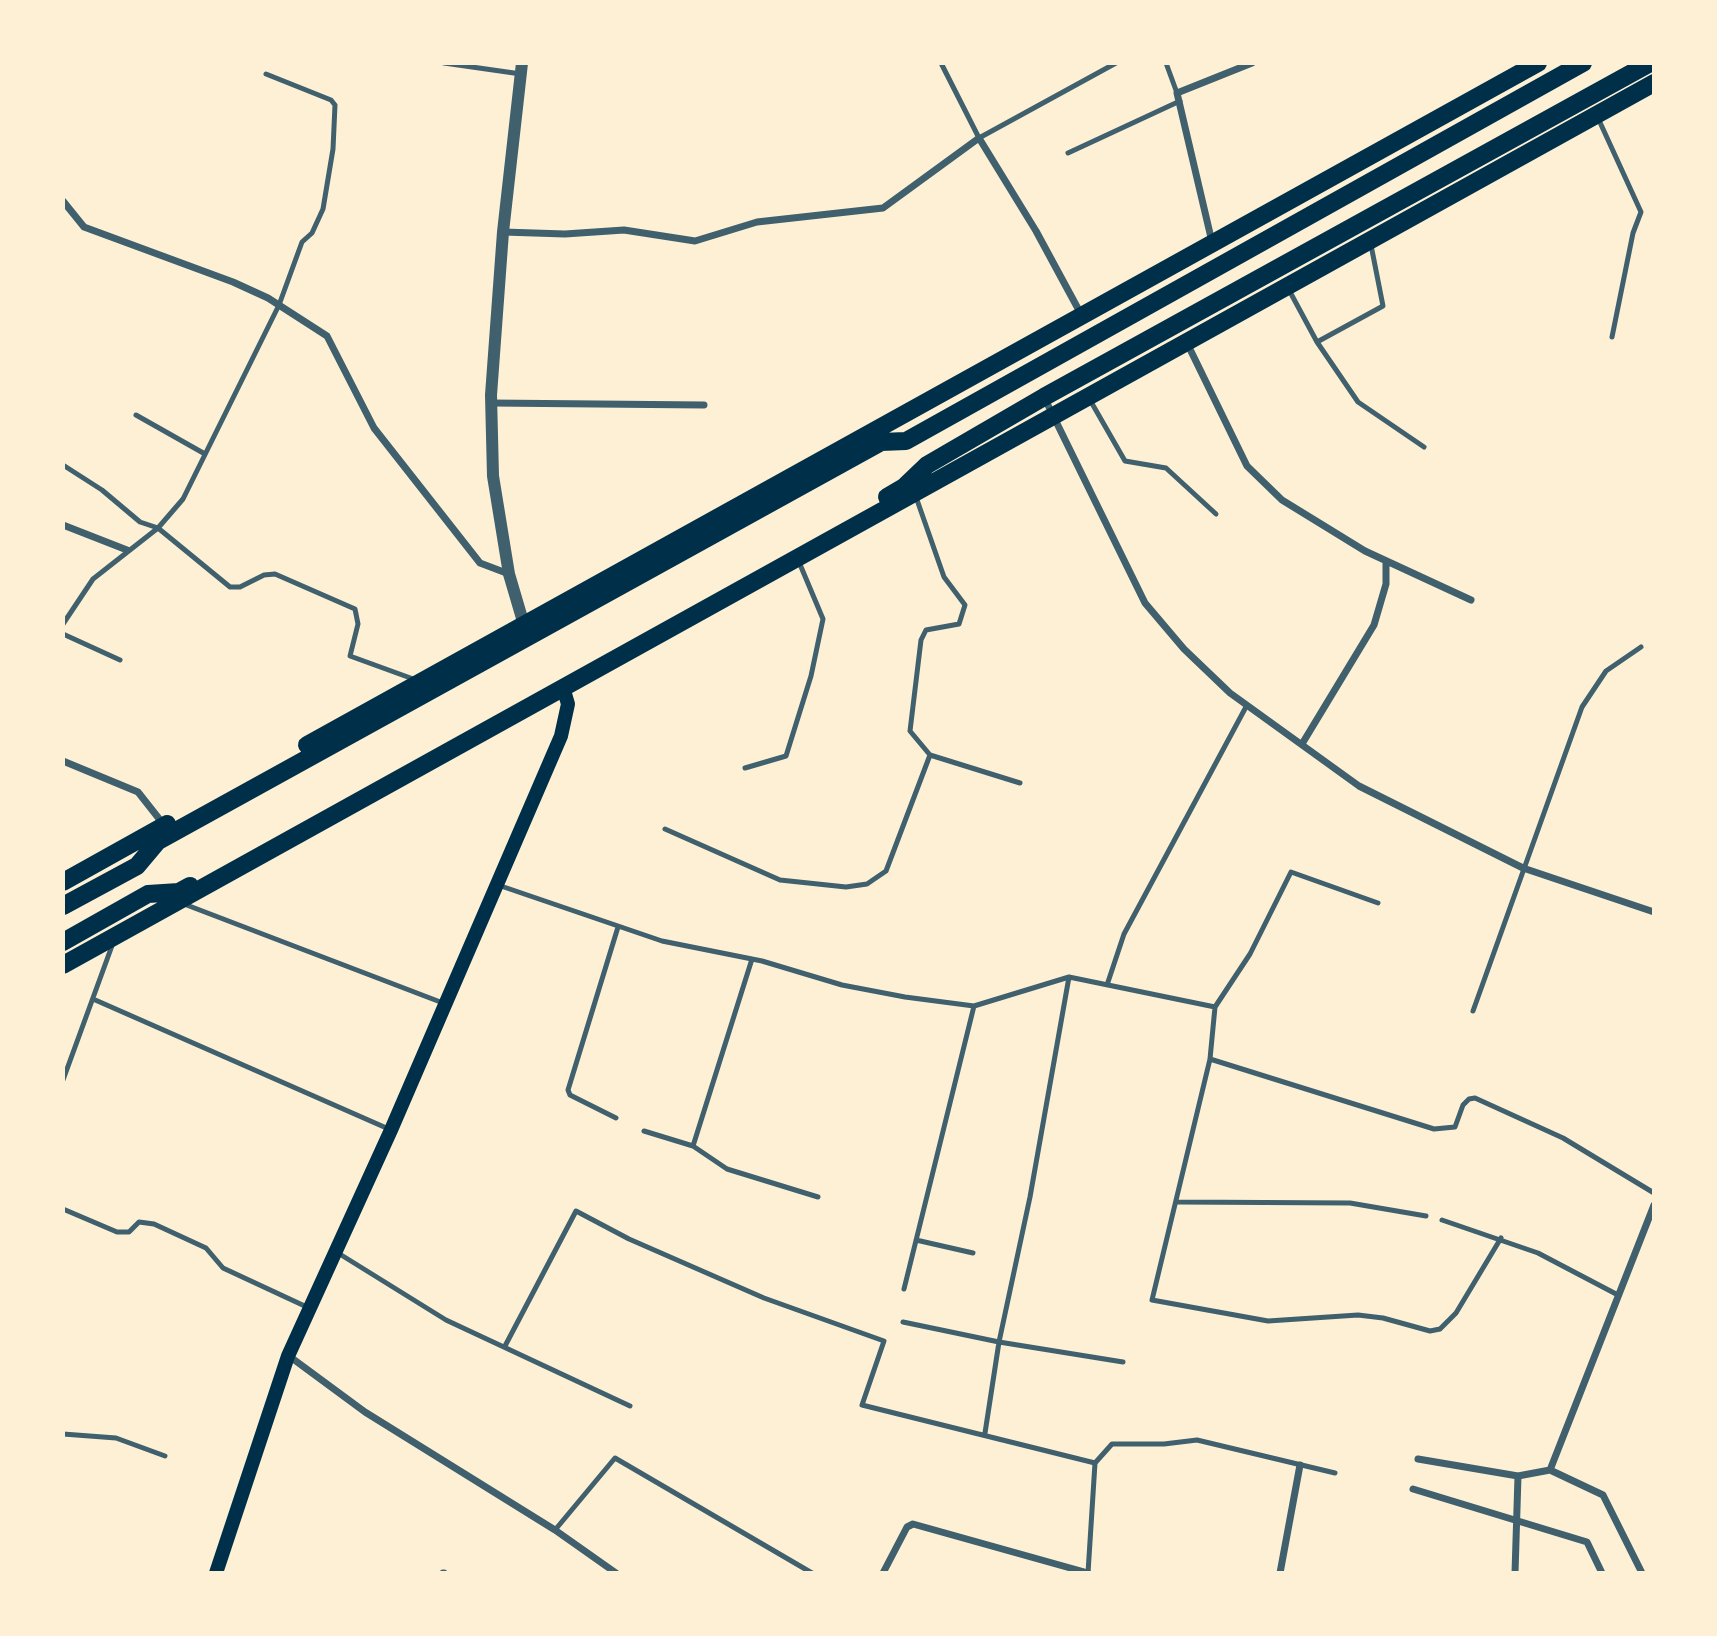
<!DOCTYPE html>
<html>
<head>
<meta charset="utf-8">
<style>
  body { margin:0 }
  #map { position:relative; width:1717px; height:1636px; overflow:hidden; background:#fdf0d5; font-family:"Asap Condensed",sans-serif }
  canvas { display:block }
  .frame { position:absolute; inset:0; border:65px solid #fdf0d5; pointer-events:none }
</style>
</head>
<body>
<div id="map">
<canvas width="1717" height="1636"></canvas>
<div class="frame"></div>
</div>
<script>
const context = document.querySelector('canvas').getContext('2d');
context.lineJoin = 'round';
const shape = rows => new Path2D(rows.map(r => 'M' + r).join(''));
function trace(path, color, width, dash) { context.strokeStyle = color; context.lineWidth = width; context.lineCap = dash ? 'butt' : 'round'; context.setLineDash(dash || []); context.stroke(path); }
trace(shape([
  [444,63,521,74],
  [941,63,979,138,1116,63],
  [1166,63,1177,93],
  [1598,118,1641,212,1633,233,1612,337],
  [1068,153,1180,101],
  [1289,290,1317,342,1383,306,1371,245],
  [1317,342,1358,402,1424,447],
  [1090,400,1125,461,1166,468,1216,514],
  [136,415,205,454],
  [63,465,102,490,140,522,158,528,230,587,240,587,264,575,275,574,355,609,358,624,350,656,416,680],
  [63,624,93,579,158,528,183,499,279,305,302,242,312,233,323,209,333,149,335,105,331,100,266,74],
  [63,634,120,660],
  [930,755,1020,783],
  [745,768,786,756,811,676,823,619,799,562],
  [665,829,780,880,846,887,867,884,886,871,930,755,910,731,921,640,926,630,959,624,965,605,944,577,916,497],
  [498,885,662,941,762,961,842,985,905,997,974,1006,1069,977],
  [184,904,443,1003],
  [1107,985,1124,934,1247,705],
  [93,999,391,1130],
  [1215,1007,1250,954,1291,872,1378,903],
  [1473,1011,1582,707,1606,671,1641,647],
  [1210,1059,1434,1129,1455,1127,1463,1105,1469,1099,1475,1098,1563,1138,1654,1193],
  [63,1080,113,943],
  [616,1118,570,1095,568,1090,618,927],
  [644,1131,693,1146,727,1169,818,1197],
  [693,1146,752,959],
  [1178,1202,1350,1203,1426,1216],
  [63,1209,117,1232,129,1232,139,1222,154,1224,206,1248,223,1268,309,1308],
  [1442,1220,1538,1253,1618,1295],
  [916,1240,973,1253],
  [338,1253,446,1320,630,1406],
  [904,1289,974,1006],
  [903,1322,999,1342,1123,1362],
  [505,1346,576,1211,629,1239,764,1298,884,1341,862,1405,1095,1463,1088,1573],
  [985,1433,999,1342,1030,1197,1069,977,1215,1007,1210,1059,1152,1300,1268,1321,1358,1315,1383,1318,1430,1331,1440,1329,1456,1313,1501,1238],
  [63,1434,116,1438,165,1456],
  [1095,1463,1112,1444,1164,1444,1197,1440,1335,1473],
  [555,1530,615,1458,812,1573]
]), '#3f606c', 5);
trace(shape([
  [63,201,84,227,233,282,268,298,327,336,374,428,480,563,509,574],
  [503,232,565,234,624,230,695,241,757,222,883,208,979,138,1036,231,1082,316],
  [1212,242,1177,93,1252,63],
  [1187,343,1247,466,1282,500,1365,551,1471,600],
  [1045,399,1145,603,1184,649,1230,693,1359,786,1523,868,1654,912],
  [491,403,704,405],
  [63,525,127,550],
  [1302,744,1374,625,1386,584,1386,561],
  [63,761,138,792,164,825],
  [289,1356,365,1412,555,1530,616,1573],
  [1418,1459,1518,1476,1550,1470,1603,1495,1642,1573],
  [1550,1470,1654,1205],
  [1413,1489,1587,1542,1602,1573],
  [443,1573,444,1573],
  [883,1573,907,1527,913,1524,1088,1573],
  [1280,1573,1300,1465],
  [1515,1573,1518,1476]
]), '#3f606c', 7);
trace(shape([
  [522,63,503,232,491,395,493,476,509,574,524,625]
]), '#3f606c', 12);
trace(shape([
  [216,1573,288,1356,391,1130,561,736,568,704,563,687]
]), '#003049', 14);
trace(shape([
  [887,497,904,487,927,465,1044,397,1650,63],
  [307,745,1538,63],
  [63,882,167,824],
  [63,906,137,866,158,841,881,442,906,441,1583,63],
  [63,942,148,894,179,892,190,886],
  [63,965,1654,83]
]), '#003049', 18);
</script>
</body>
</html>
